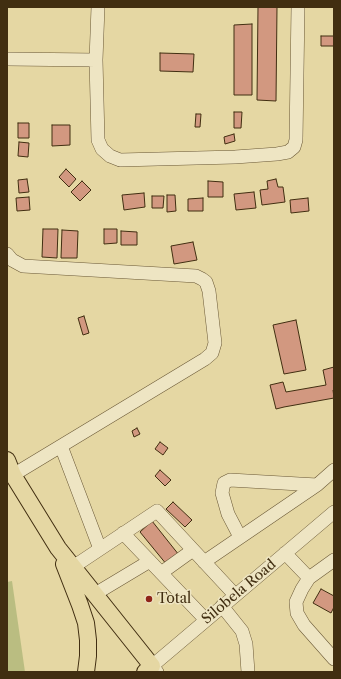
<!DOCTYPE html>
<html>
<head>
<meta charset="utf-8">
<style>
  body { margin:0 }
  #map { position:relative; width:341px; height:679px; overflow:hidden; background:#e5d7a3; font-family:"Libre Caslon Text",serif }
  canvas { display:block }
  .frame { position:absolute; inset:0; border:8px solid #412e11; pointer-events:none }
</style>
</head>
<body>
<div id="map">
<canvas width="341" height="679"></canvas>
<div class="frame"></div>
</div>
<script>
const context = document.querySelector('canvas').getContext('2d');
context.lineJoin = 'round';
function paint(path, color) { context.fillStyle = color; context.fill(path, 'evenodd'); }
const shape = rows => new Path2D(rows.map(r => 'M' + r).join(''));
function trace(path, color, width, dash) { context.strokeStyle = color; context.lineWidth = width; context.lineCap = dash ? 'butt' : 'round'; context.setLineDash(dash || []); context.stroke(path); }
function drawText(font, color, halo, rows, align = 'center') {
  context.font = font + ' "Libre Caslon Text",serif'; context.lineWidth = 3; context.setLineDash([]); context.textBaseline = 'middle'; context.strokeStyle = halo; context.fillStyle = color; for (const [text, x, y, turn = 0] of rows) {
    context.save(); context.translate(x, y); context.rotate((+turn || 0) * Math.PI / 180); context.textAlign = isNaN(turn) ? turn : align; if (halo) context.strokeText(text, 0, 0); context.fillText(text, 0, 0); context.restore();
  }
}
paint(shape([
  [12,581,25,672,7,672,7,582]
]), '#babd81');
const building = shape([
  [258,7,277,7,276,101,257,100,258,7],
  [252,24,252,95,234,95,234,25,252,24],
  [321,36,334,36,334,46,321,46,321,36],
  [160,53,194,54,193,72,160,71,160,53],
  [234,112,242,112,241,128,234,128,234,112],
  [196,114,201,114,200,127,195,127,196,114],
  [18,123,29,123,29,138,18,138,18,123],
  [52,125,70,125,70,145,52,146,52,125],
  [234,134,235,141,225,144,224,137,234,134],
  [19,142,29,143,28,157,18,156,19,142],
  [66,169,76,179,69,187,59,177,66,169],
  [27,179,29,192,19,193,18,180,27,179],
  [276,179,278,187,283,187,285,202,262,205,260,190,268,189,267,181,276,179],
  [82,181,91,190,80,201,71,192,82,181],
  [208,181,223,182,223,197,208,197,208,181],
  [254,192,256,208,236,210,234,194,254,192],
  [144,193,145,207,124,210,122,195,144,193],
  [167,195,175,195,176,211,167,212,167,195],
  [152,196,164,196,163,208,152,208,152,196],
  [29,197,30,210,17,211,16,198,29,197],
  [203,198,203,211,188,211,188,199,203,198],
  [308,198,309,211,291,213,290,200,308,198],
  [43,229,58,229,57,258,42,257,43,229],
  [104,229,117,229,117,243,104,244,104,229],
  [62,230,78,231,77,258,61,258,62,230],
  [121,231,137,232,137,245,121,245,121,231],
  [193,242,197,260,174,264,171,246,193,242],
  [84,316,89,333,83,335,78,318,84,316],
  [296,320,306,370,284,374,273,325,296,320],
  [334,367,334,390,333,390,334,398,284,407,276,409,270,385,283,382,286,392,326,385,323,370,334,367],
  [137,428,140,434,134,437,132,431,137,428],
  [160,442,168,448,163,455,155,449,160,442],
  [160,470,171,480,165,486,155,476,160,470],
  [173,502,192,520,185,527,166,509,173,502],
  [152,521,179,555,167,565,140,532,152,521],
  [321,589,334,596,334,607,331,613,313,603,321,589]
]);
paint(building, '#d29880');
trace(building, '#412e11', 1);
const minor = shape([
  [98,7,96,60,98,140,102,149,110,156,120,160,235,157,277,154,288,152,294,147,296,140,298,7],
  [7,59,96,60],
  [7,254,12,260,23,266,196,276,202,279,206,282,209,291,215,343,212,353,205,359,13,475],
  [61,446,100,549],
  [123,533,206,620],
  [240,537,228,514,222,493,224,483,230,480,317,485],
  [285,553,309,578],
  [334,560,309,578,302,589,296,602,297,613,304,625,334,659],
  [204,562,317,485,334,470],
  [73,567,157,511,235,595],
  [161,573,193,550],
  [95,594,150,561],
  [222,606,242,631,246,644,248,672],
  [157,672,152,666,334,512]
]);
const major = shape([
  [7,460,13,475,58,548,152,666,145,672],
  [64,564,80,605,86,623,88,640,88,656,86,672]
]);
trace(minor, '#6a5836', 14);
trace(major, '#412e11', 18);
trace(minor, '#eee5c3', 13);
trace(major, '#e5d7a3', 16);
for (const [x, y, r, color] of [
  [149,599,4,"#8f2418"]
]) { const dot = new Path2D(); dot.arc(x, y, r, 0, 2 * Math.PI); context.fillStyle = color; context.fill(dot); trace(dot, '#eee5c3', 1.5); }
drawText('14px', '#412e11', '#eee5c3', [
  ["Silobela Road",239,592,-40]
]);
drawText('14px', '#412e11', '#eee5c3', [
  ["Total",157,599]
], 'left');
</script>
</body>
</html>
